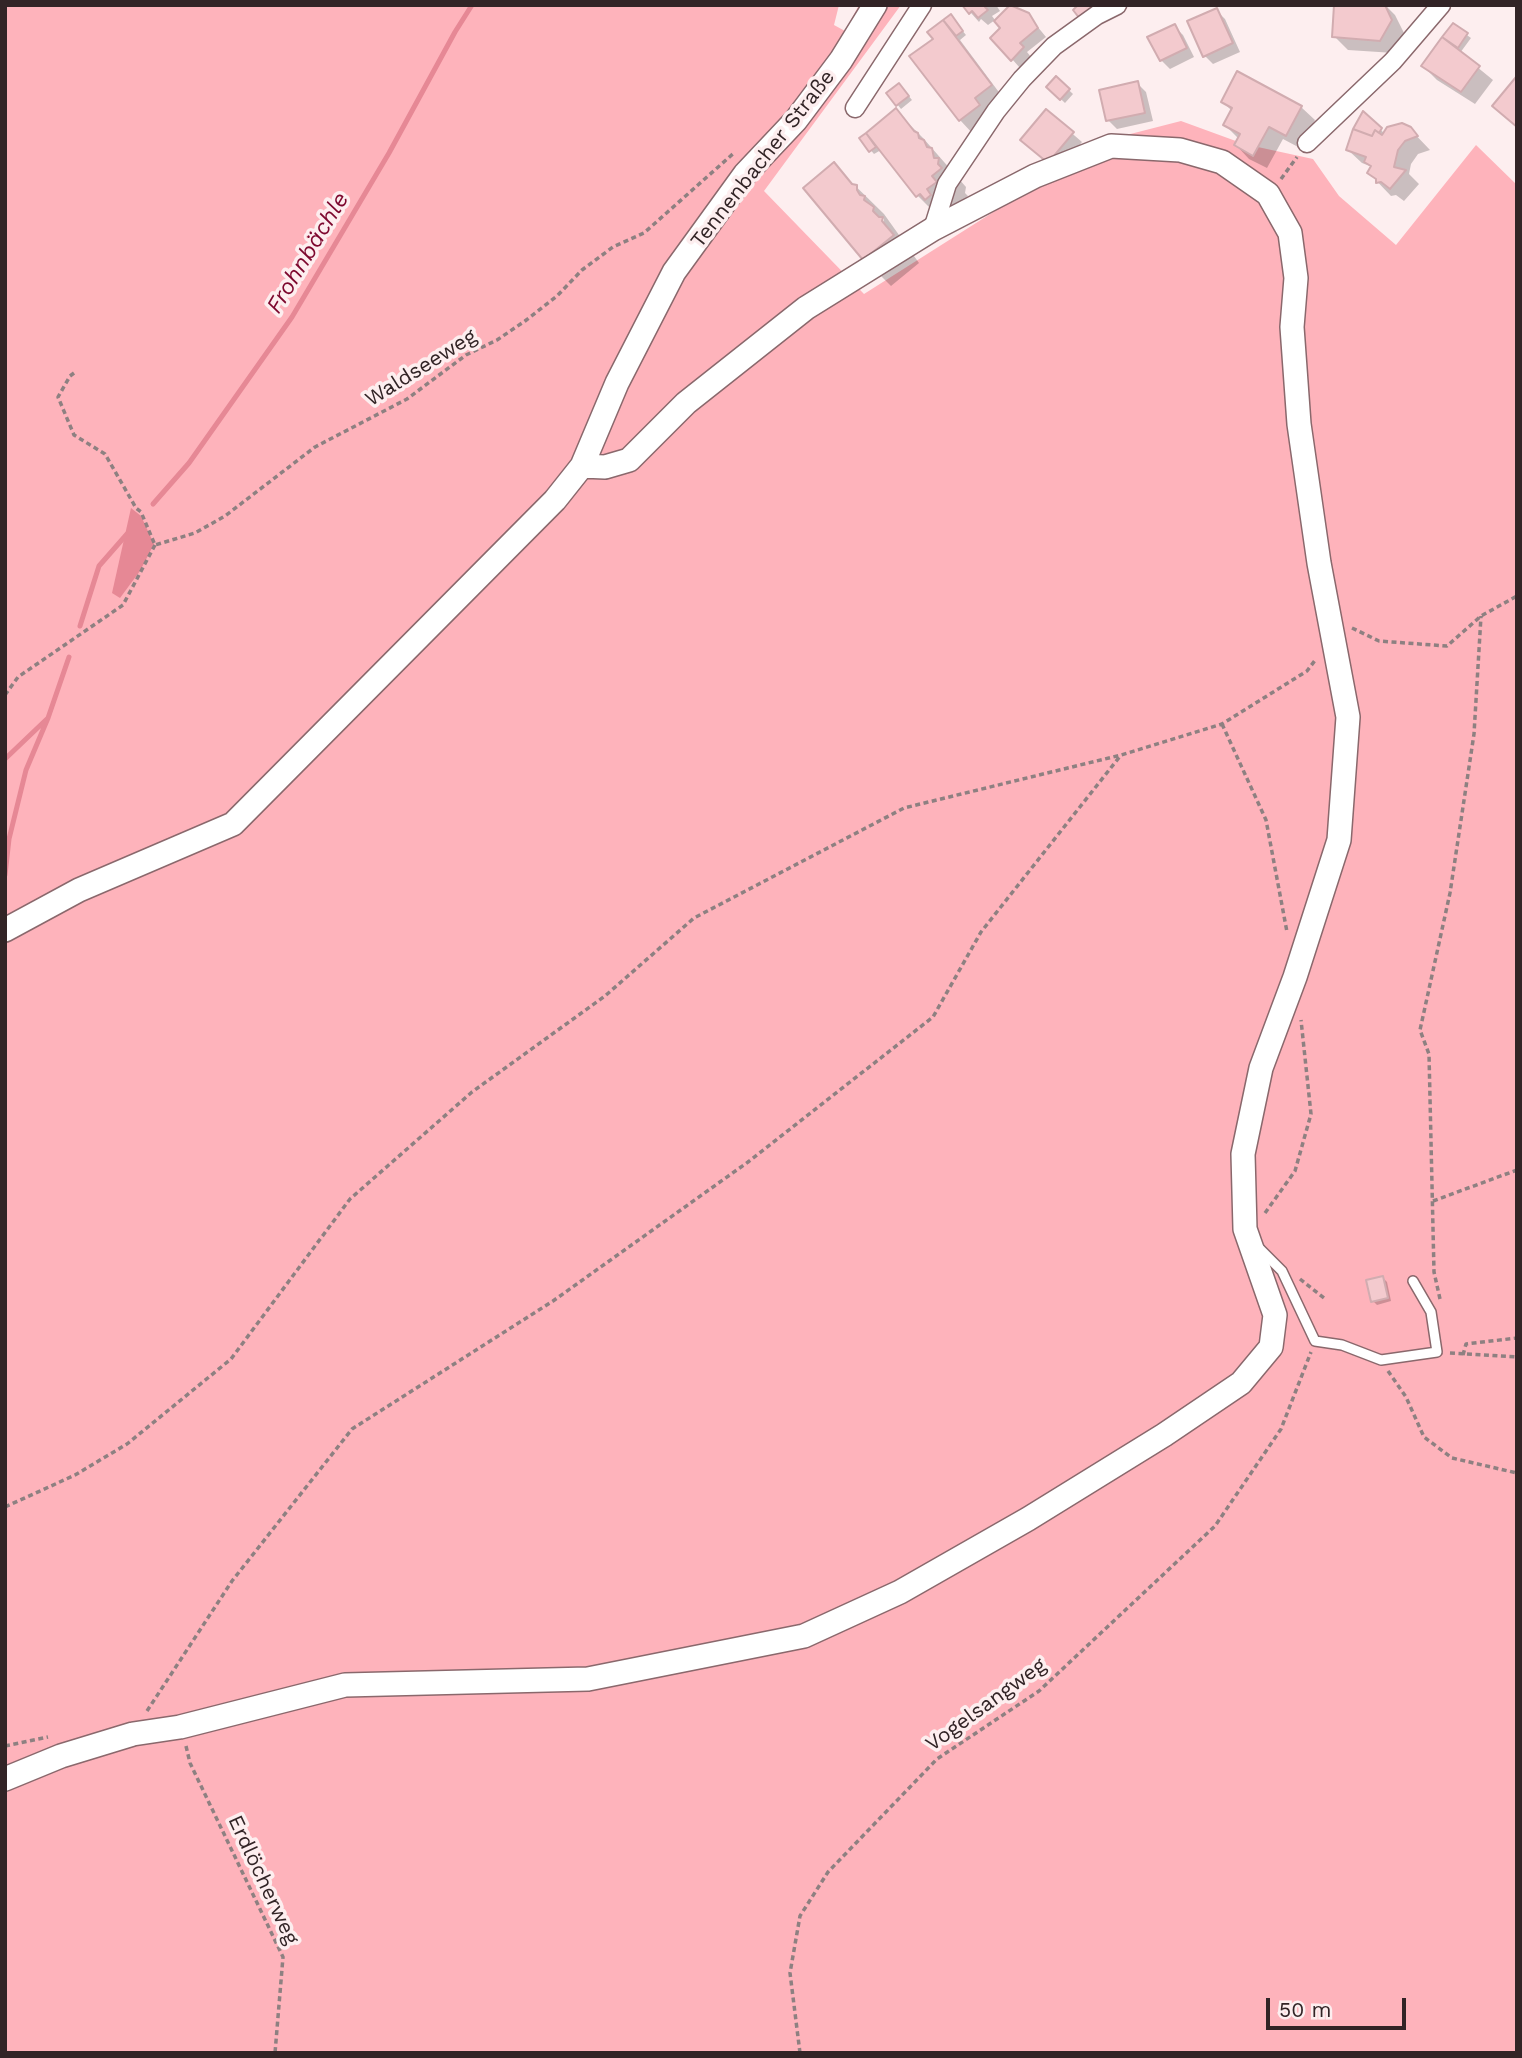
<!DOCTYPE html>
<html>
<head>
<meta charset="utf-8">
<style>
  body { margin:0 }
  #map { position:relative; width:1522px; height:2058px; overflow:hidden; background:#fdeeef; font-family:"Work Sans",sans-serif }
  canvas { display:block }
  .frame { position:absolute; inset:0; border:7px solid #322426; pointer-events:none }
  .scale { position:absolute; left:1266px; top:1998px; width:140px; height:32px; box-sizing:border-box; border:4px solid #322426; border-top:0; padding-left:9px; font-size:21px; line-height:24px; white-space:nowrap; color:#322426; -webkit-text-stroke:5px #fdeeef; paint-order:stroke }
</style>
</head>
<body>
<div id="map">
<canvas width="1522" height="2058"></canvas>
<div class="frame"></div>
<div class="scale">50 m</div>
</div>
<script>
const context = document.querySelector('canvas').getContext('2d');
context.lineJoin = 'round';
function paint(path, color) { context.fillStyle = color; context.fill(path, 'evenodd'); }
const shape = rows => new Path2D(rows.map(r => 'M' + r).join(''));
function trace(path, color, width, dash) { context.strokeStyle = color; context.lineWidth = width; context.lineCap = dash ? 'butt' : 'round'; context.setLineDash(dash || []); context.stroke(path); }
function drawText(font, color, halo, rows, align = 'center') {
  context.font = font + ' "Work Sans",sans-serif'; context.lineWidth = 7; context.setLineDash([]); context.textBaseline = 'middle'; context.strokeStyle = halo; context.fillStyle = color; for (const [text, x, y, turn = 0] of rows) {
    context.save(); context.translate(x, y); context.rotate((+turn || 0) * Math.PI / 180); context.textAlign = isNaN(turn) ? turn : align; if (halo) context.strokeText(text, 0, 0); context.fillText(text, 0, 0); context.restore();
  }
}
paint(shape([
  [5,5,839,5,834,25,845,31,859,5,901,5,764,191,864,294,1107,140,1181,121,1244,144,1313,159,1339,196,1396,245,1476,145,1517,185,1517,2053,5,2053]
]), '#feb3bb');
paint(shape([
  [131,508,141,516,154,544,140,571,120,598,112,593]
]), '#e68895');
paint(shape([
  [964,5,996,5,1000,11,992,16,995,20,988,25,981,19,979,22],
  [1385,5,1395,15,1405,35,1394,53,1348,50,1334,36],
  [1216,10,1225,19,1240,52,1213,64,1205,56],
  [1028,15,1046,37,1027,52,1031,57,1020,68,1012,59,1003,29],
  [950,16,966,35,960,40,1004,99,973,134,960,120,935,39,930,32],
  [1453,25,1471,38,1460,53,1493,80,1475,104,1437,80,1423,66],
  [1174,26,1183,35,1194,57,1170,69,1161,60],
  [1056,78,1073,94,1065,103,1048,87],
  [1137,83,1146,92,1153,121,1117,129,1108,120],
  [903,89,912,100,901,109,889,94],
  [1223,102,1301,107,1315,120,1300,148,1283,139,1267,168,1249,159,1236,145,1239,139,1225,125,1232,111],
  [896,111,923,138,966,187,965,193,968,196,958,204,945,223,918,196,881,150,874,154,861,139],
  [1046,111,1082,142,1058,171,1031,149],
  [1364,114,1385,134,1410,129,1430,150,1418,154,1411,164,1409,174,1419,184,1404,201,1396,195,1391,196,1369,173,1372,167,1362,163,1348,150],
  [834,165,884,214,919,263,891,286,864,259],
  [881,216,884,219,882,230,879,229],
  [1383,1278,1387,1282,1391,1301,1377,1305,1373,1301]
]), '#0003');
trace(shape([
  [153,504,189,463,292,317,389,153,455,32,472,5],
  [80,626,99,566,127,534],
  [5,759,48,718,69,657],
  [5,875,9,839,26,770,48,718]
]), '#e68895', 5);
const building = shape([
  [962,5,987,5,985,7,988,10,978,18,972,11,969,14,962,5],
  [1010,5,1029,13,1038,28,1020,43,1024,47,1011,61,990,38,1000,28,994,21,1010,5],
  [1078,5,1099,5,1080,19,1073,10,1078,5],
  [1334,5,1385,5,1392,20,1380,41,1332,37,1334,5],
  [1217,8,1233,43,1203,57,1187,21,1217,8],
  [951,14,963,31,956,36,943,20,951,14],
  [943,20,992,85,975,98,980,105,959,121,909,56,933,39,927,32,943,20],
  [1453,23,1468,33,1458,48,1442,37,1453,23],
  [1175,24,1187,48,1160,61,1147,37,1175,24],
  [1442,37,1480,66,1461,92,1421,66,1442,37],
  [1237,71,1302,106,1286,136,1269,127,1253,156,1234,145,1240,134,1223,125,1232,108,1221,102,1237,71],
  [1056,76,1070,89,1060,100,1046,87,1056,76],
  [1516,77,1517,77,1517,127,1492,106,1516,77],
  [1138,81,1145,113,1106,121,1099,90,1138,81],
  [899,83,909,96,896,106,886,93,899,83],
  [896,108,914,131,918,133,919,138,924,140,927,147,932,148,934,158,939,158,938,164,942,168,932,176,937,182,927,189,931,195,925,200,920,194,916,197,866,133,896,108],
  [1046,109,1074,132,1048,163,1020,140,1046,109],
  [1363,111,1382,128,1379,133,1375,130,1372,136,1353,129,1363,111],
  [1402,123,1411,127,1418,136,1405,141,1398,150,1394,167,1406,170,1390,189,1381,182,1376,183,1376,179,1367,173,1371,166,1364,162,1366,157,1346,150,1353,129,1372,136,1375,130,1382,135,1387,127,1402,123],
  [866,133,876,147,869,152,859,138,866,133],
  [834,162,852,184,857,185,857,190,860,195,865,196,864,200,874,207,873,211,879,217,883,217,882,221,894,235,863,260,803,188,834,162],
  [1383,1276,1388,1298,1371,1302,1366,1280,1383,1276]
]);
paint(building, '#f3cace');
trace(building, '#d1acb0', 2);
const service = shape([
  [1259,1248,1282,1271,1315,1341,1342,1345,1381,1360,1437,1352,1431,1312,1413,1281]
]);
const minor = shape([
  [855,108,922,5],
  [1307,143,1393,61,1441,5],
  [933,229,947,184,996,111,1022,79,1054,46,1097,15,1117,5]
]);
const tertiary = shape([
  [5,930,79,890,233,824,555,500,582,466,617,383,674,272,745,174,796,120,841,60,875,5],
  [5,1779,61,1756,133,1734,180,1727,345,1685,588,1679,804,1636,900,1592,1028,1519,1164,1435,1241,1383,1271,1347,1275,1315,1245,1229,1243,1154,1261,1068,1295,977,1339,840,1348,717,1319,563,1299,424,1292,327,1296,278,1290,233,1268,194,1222,162,1180,150,1111,146,1035,176,933,229,806,308,686,403,629,460,605,467,582,466]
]);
trace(service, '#8a686c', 12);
trace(minor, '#8a686c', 21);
trace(tertiary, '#8a686c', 26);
trace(shape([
  [1281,179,1297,157],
  [74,373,70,376,58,397,74,435,105,454,136,508,141,512,155,545,195,533,225,516,315,447,407,399,466,355,497,340,525,321,557,296,582,270,613,247,644,233,735,152],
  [1352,628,1379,641,1447,646,1481,616,1517,596],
  [5,695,18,677,123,605,155,545],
  [1222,724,1266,820,1287,932],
  [1433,1201,1517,1170],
  [1265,1213,1295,1171,1311,1114,1301,1020],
  [1300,1279,1324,1298],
  [1440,1299,1434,1272,1429,1054,1420,1030,1450,893,1474,734,1481,616],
  [1450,1353,1517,1357],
  [1463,1355,1466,1344,1517,1338],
  [1388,1371,1406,1397,1424,1437,1452,1458,1517,1473],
  [5,1507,75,1475,127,1444,231,1359,350,1199,472,1092,605,996,694,918,904,808,1121,755,1222,724,1307,671,1316,659],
  [147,1711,232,1581,352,1429,553,1301,748,1162,933,1017,981,932,1121,755],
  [5,1746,48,1737],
  [186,1746,190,1763,283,1957,275,2053],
  [800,2053,790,1973,800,1916,828,1872,937,1759,1039,1691,1215,1526,1281,1429,1311,1352]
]), '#8e8081', 3.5, [5, 3.5]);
trace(service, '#fff', 9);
trace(minor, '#fff', 18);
trace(tertiary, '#fff', 23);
drawText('21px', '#322426', '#fdeeef', [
  ["Tennenbacher Straße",763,159,-52],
  ["Waldseeweg",421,368,-32],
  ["Vogelsangweg",986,1705,-36],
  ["Erdlöcherweg",263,1880,65]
]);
drawText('italic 23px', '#7d072e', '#fdeeef', [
  ["Frohnbächle",308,253,-59]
]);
</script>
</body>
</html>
